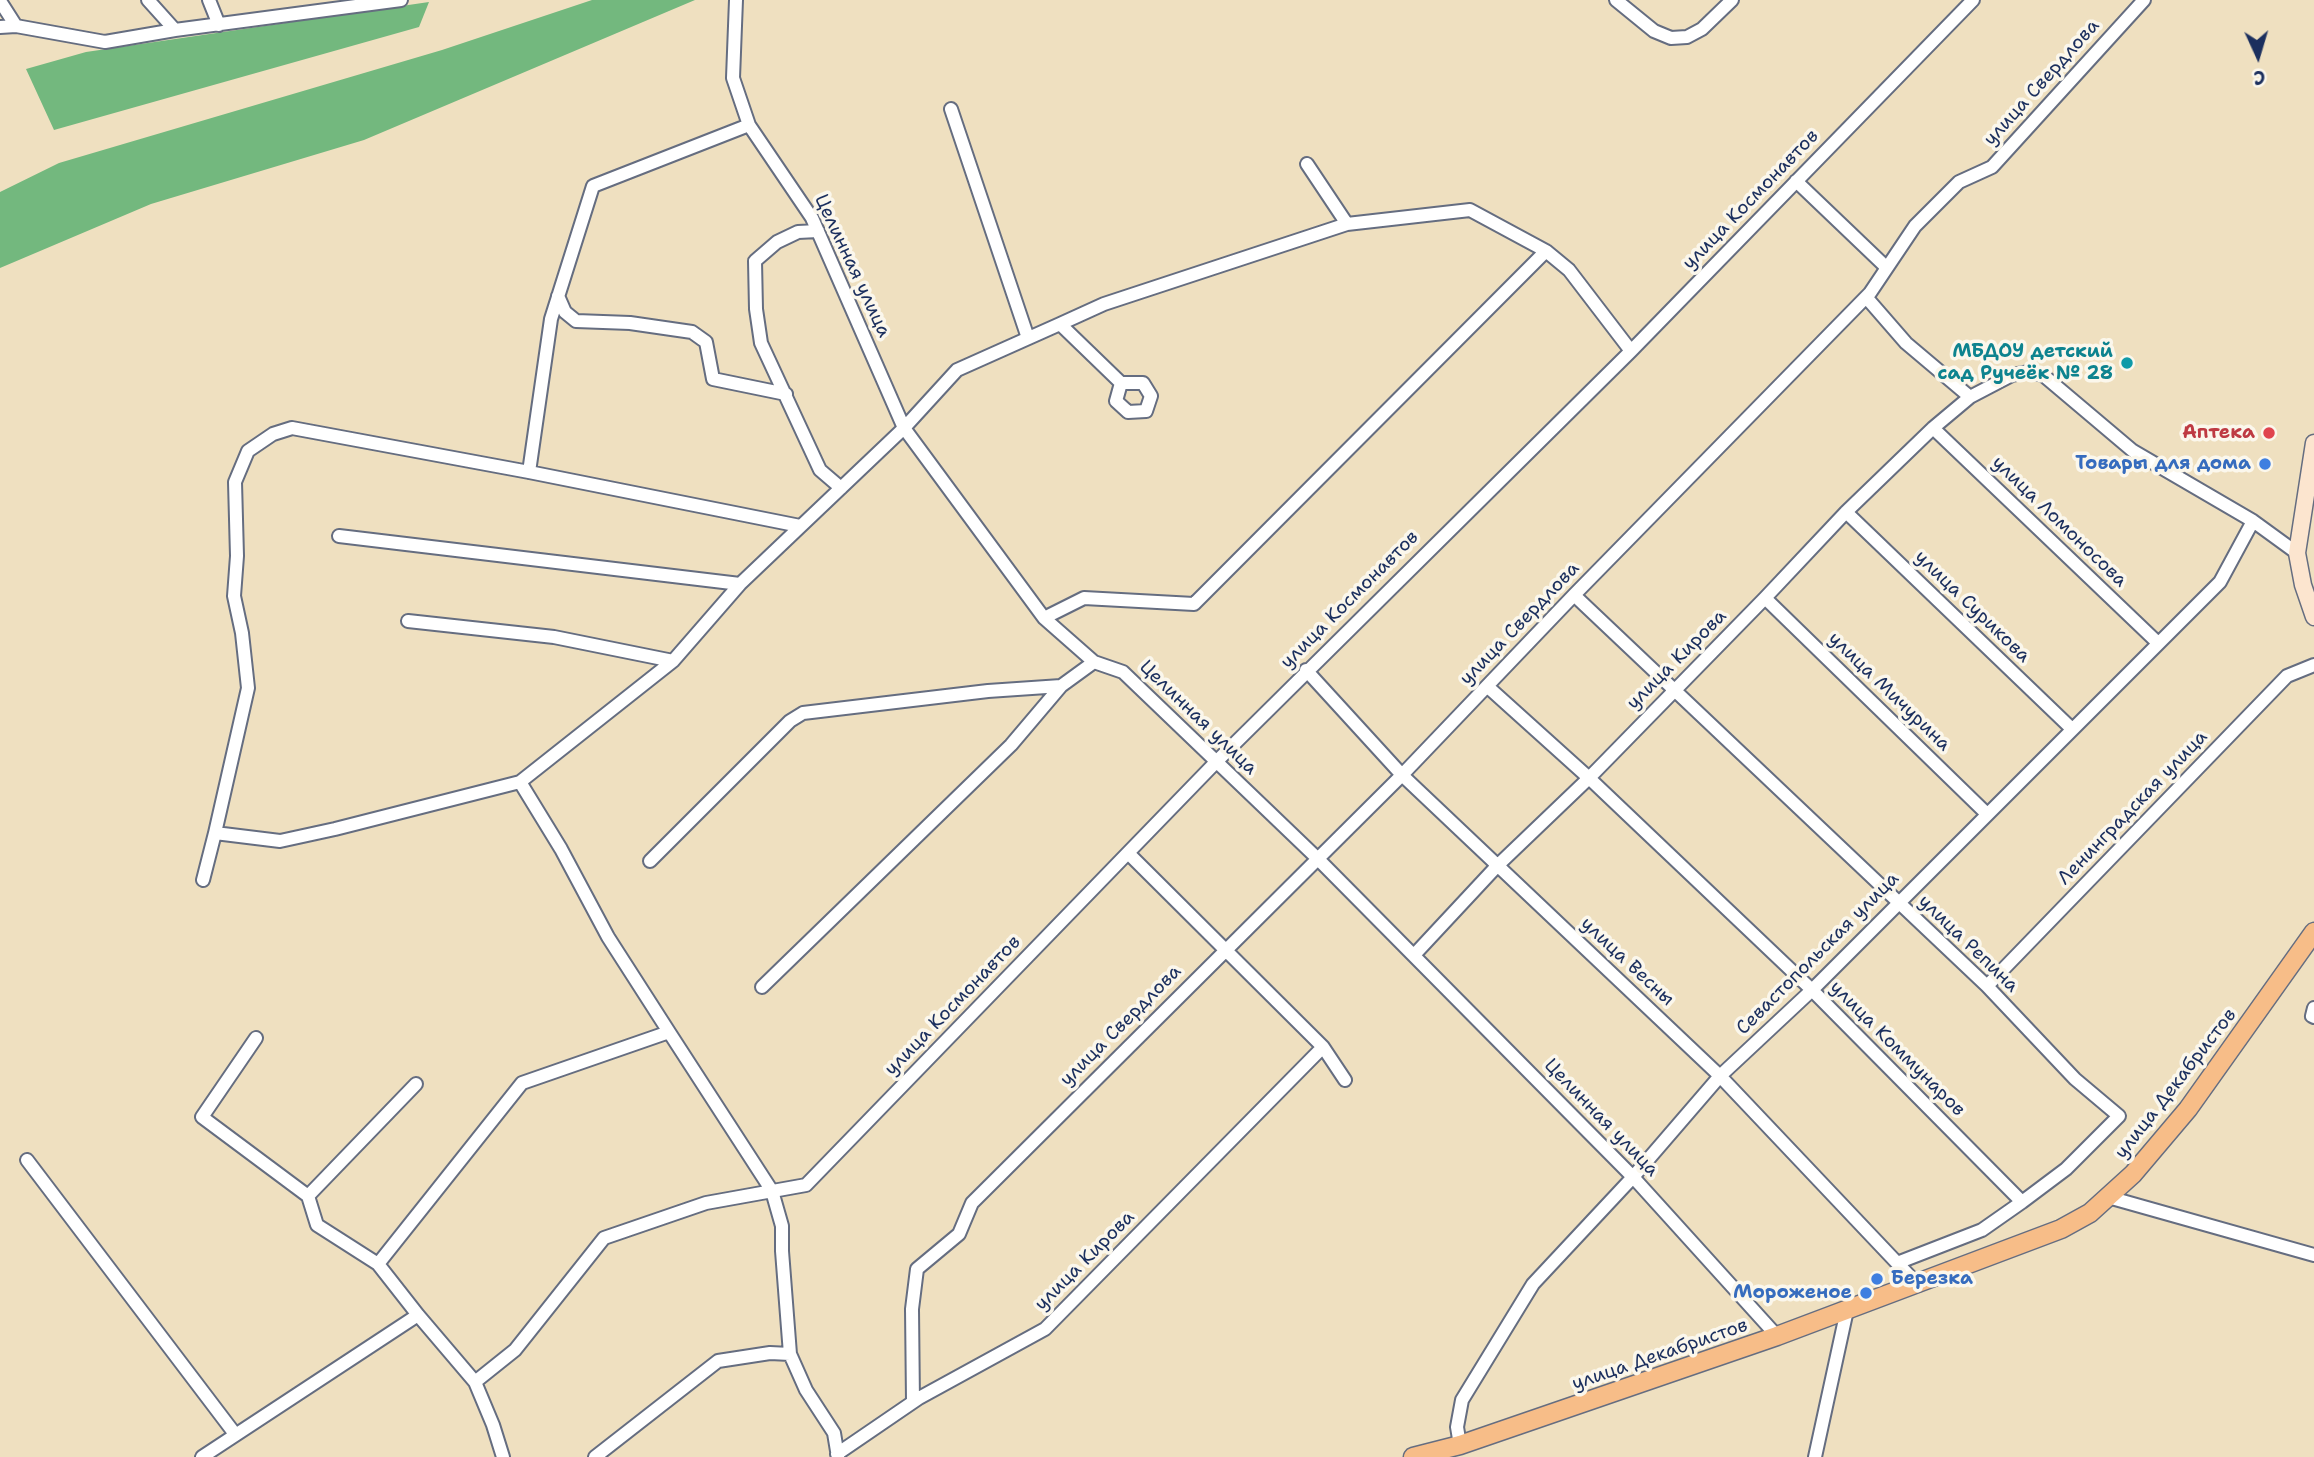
<!DOCTYPE html>
<html>
<head>
<meta charset="utf-8">
<style>
  body { margin:0 }
  #map { position:relative; width:2314px; height:1457px; overflow:hidden; background:#efe0c0; font-family:"Shantell Sans",sans-serif }
  canvas { display:block }
  .north { position:absolute; left:2223px; top:21px; width:70px; height:70px; -webkit-text-stroke:5px #fbf7ec; paint-order:stroke; rotate:176deg; font-size:19px; font-weight:700; line-height:28px; text-align:center; color:#1b2f5e }
  .north::after { content:''; display:block; margin:auto; width:24px; height:32px; background:#1b2f5e; clip-path:polygon(50% 0,100% 100%,50% 72%,0 100%) }
</style>
</head>
<body>
<div id="map">
<canvas width="2314" height="1457"></canvas>
<div class="north">С</div>
</div>
<script>
const context = document.querySelector('canvas').getContext('2d');
context.lineJoin = 'round';
function paint(path, color) { context.fillStyle = color; context.fill(path, 'evenodd'); }
const shape = rows => new Path2D(rows.map(r => 'M' + r).join(''));
function trace(path, color, width, dash) { context.strokeStyle = color; context.lineWidth = width; context.lineCap = dash ? 'butt' : 'round'; context.setLineDash(dash || []); context.stroke(path); }
function drawText(font, color, halo, rows, align = 'center') {
  context.font = font + ' "Shantell Sans",sans-serif'; context.lineWidth = 7; context.setLineDash([]); context.textBaseline = 'middle'; context.strokeStyle = halo; context.fillStyle = color; for (const [text, x, y, turn = 0] of rows) {
    context.save(); context.translate(x, y); context.rotate((+turn || 0) * Math.PI / 180); context.textAlign = isNaN(turn) ? turn : align; if (halo) context.strokeText(text, 0, 0); context.fillText(text, 0, 0); context.restore();
  }
}
paint(shape([
  [592,0,695,0,364,140,151,204,0,268,0,192,59,163,442,50],
  [429,2,419,27,54,130,26,69,86,52]
]), '#73b87e');
const street = shape([
  [148,0,175,30],
  [209,0,219,25],
  [736,0,733,78,749,125,812,218,904,428,1044,618,1094,662,1123,672,1317,858,1633,1177,1777,1336],
  [1616,0,1654,31,1671,38,1687,37,1702,29,1732,0],
  [0,1,16,26],
  [0,27,16,26,105,42,175,30,401,0],
  [951,109,1028,338],
  [1307,164,1347,224],
  [1796,181,1886,267],
  [818,231,798,232,777,242,755,261,756,309,761,343,820,470,841,488],
  [558,296,565,312,576,321,630,323,692,332,706,342,713,379,786,394],
  [1866,297,1906,343,1970,397,2012,375,2028,372,2043,375,2133,451,2253,521,2297,553],
  [1121,383,1116,401,1128,412,1146,411,1151,396,1143,383,1121,383,1060,324,1104,304,1347,224,1470,210,1546,251,1569,270,1631,351],
  [1933,428,2158,643],
  [529,472,551,319,593,186,749,125],
  [1846,512,2072,729],
  [339,536,740,584],
  [1574,595,1987,986,2075,1079,2119,1116,2066,1169,2022,1202],
  [1765,598,1987,814],
  [1044,618,1084,598,1194,604,1546,251],
  [408,621,554,637,673,661],
  [1306,670,1402,775,1720,1076,1918,1285],
  [1488,687,1589,778,1812,990,2022,1202,1982,1230,1897,1263],
  [520,782,561,849,608,937,669,1032],
  [215,833,248,688,242,633,234,596,237,556,235,482,248,451,273,434,292,428,529,472,800,526],
  [1128,853,1323,1047,1345,1080],
  [650,861,790,721,803,713,988,691,1061,686],
  [203,880,215,833,280,841,335,829,520,782,673,661,740,584,904,428,957,370,1060,324],
  [1415,954,1497,866,1589,778,1765,598,1846,512,1933,428,1970,397],
  [1987,986,2287,676,2314,665],
  [762,987,1011,745,1061,686,1094,662],
  [2314,1008,2312,1016,2314,1017],
  [256,1038,202,1117,308,1196],
  [416,1084,308,1196,317,1225,378,1264,418,1315,475,1382,493,1425,503,1457],
  [27,1160,235,1434],
  [2108,1197,2314,1255],
  [378,1264,522,1083,669,1032,772,1191,782,1226,782,1251,790,1354],
  [475,1382,515,1350,604,1238,706,1203,806,1185,1216,762,1631,351,1973,0],
  [913,1402,912,1309,917,1269,959,1234,972,1203,1402,775,1574,595,1870,293,1915,226,1959,182,1992,167,2144,0],
  [1460,1445,1457,1427,1462,1400,1533,1284,1633,1177,1720,1076,1812,990,2220,582,2253,521],
  [837,1454,919,1398,1045,1329,1323,1047],
  [202,1457,418,1315],
  [595,1457,718,1361,770,1353,790,1354,806,1390,834,1433,838,1457],
  [1815,1457,1847,1310]
]);
const secondary = shape([
  [2314,443,2297,553,2303,585,2314,617]
]);
const primary = shape([
  [1413,1457,1460,1445,1777,1336,2061,1229,2090,1213,2133,1174,2188,1109,2314,932]
]);
trace(street, '#656d80', 16);
trace(secondary, '#656d80', 19);
trace(primary, '#656d80', 21);
trace(street, '#fff', 12);
trace(secondary, '#fce5cf', 16);
trace(primary, '#f7bd88', 18);
for (const [x, y, r, color] of [
  [2127,363,7,"#0f9aa8"],
  [2269,433,7,"#e0444e"],
  [2265,464,7,"#3f7fe0"],
  [1877,1279,7,"#3f7fe0"],
  [1866,1293,7,"#3f7fe0"]
]) { const dot = new Path2D(); dot.arc(x, y, r, 0, 2 * Math.PI); context.fillStyle = color; context.fill(dot); trace(dot, '#fbf7ec', 2.5); }
drawText('19px', '#1b2f5e', '#fbf7ec', [
  ["улица Свердлова",2042,83,-48],
  ["улица Космонавтов",1751,200,-46],
  ["Целинная улица",852,266,65],
  ["улица Ломоносова",2059,522,44],
  ["улица Космонавтов",1350,600,-45],
  ["улица Сурикова",1972,607,44],
  ["улица Свердлова",1520,624,-46],
  ["улица Кирова",1677,660,-45],
  ["улица Мичурина",1889,692,44],
  ["Целинная улица",1198,718,44],
  ["Ленинградская улица",2133,808,-46],
  ["улица Репина",1968,944,44],
  ["Севастопольская улица",1818,954,-45],
  ["улица Весны",1627,962,43],
  ["улица Космонавтов",953,1006,-46],
  ["улица Свердлова",1121,1026,-45],
  ["улица Коммунаров",1897,1049,45],
  ["улица Декабристов",2176,1084,-52],
  ["Целинная улица",1601,1118,46],
  ["улица Кирова",1085,1261,-45],
  ["улица Декабристов",1660,1355,-19]
]);
drawText('bold 19px', '#0d838f', '#fbf7ec', [
  ["МБДОУ детский",2113,352],
  ["сад Ручеёк № 28",2113,374]
], 'right');
drawText('bold 19px', '#be3a42', '#fbf7ec', [
  ["Аптека",2255,433]
], 'right');
drawText('bold 19px', '#366cbe', '#fbf7ec', [
  ["Товары для дома",2251,464],
  ["Березка",1891,1279,"left"],
  ["Мороженое",1852,1293]
], 'right');
</script>
</body>
</html>
